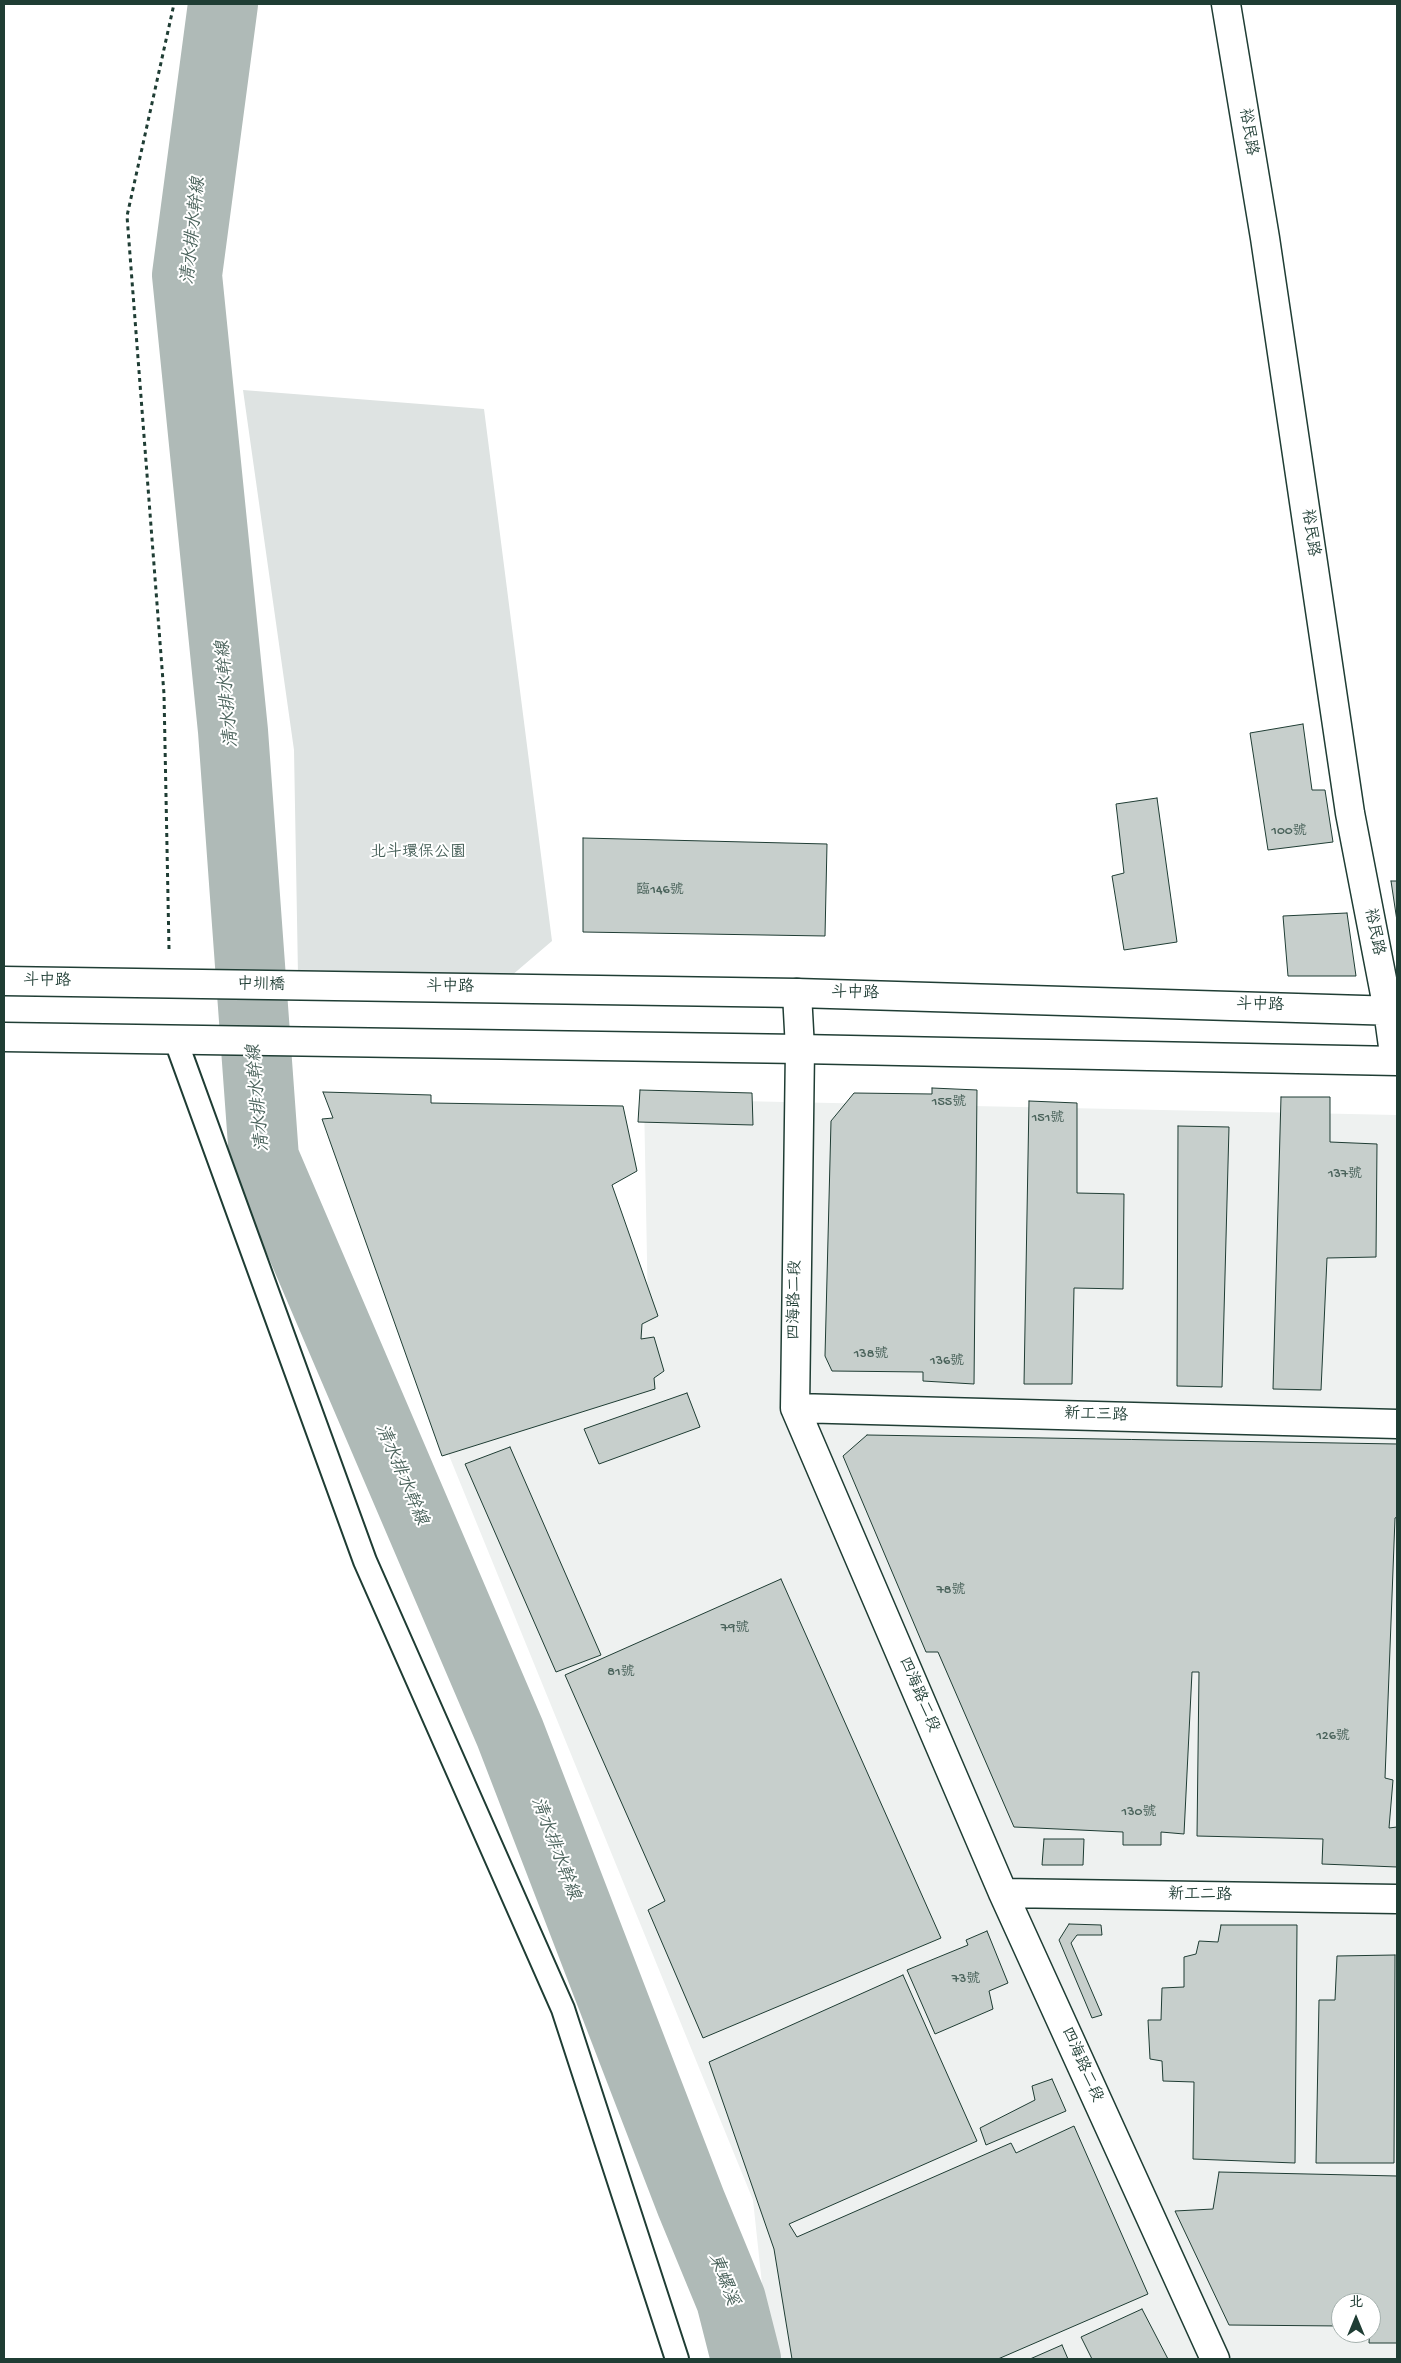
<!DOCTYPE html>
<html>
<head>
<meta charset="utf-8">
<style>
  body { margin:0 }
  #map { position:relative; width:1401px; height:2363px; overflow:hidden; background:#fff; font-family:"Gochi Hand","LXGW WenKai TC",sans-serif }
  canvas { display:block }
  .frame { position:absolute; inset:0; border:5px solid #1f3d34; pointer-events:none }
  .north { position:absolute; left:1331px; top:2293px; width:50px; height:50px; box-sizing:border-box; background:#fff; border:1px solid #a5b1ae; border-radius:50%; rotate:0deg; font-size:14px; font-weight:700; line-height:20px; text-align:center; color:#1f3d34 }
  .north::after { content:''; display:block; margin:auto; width:18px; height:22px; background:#1f3d34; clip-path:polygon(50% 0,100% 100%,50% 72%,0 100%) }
</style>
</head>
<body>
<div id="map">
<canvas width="1401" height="2363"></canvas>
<div class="frame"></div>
<div class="north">北</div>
</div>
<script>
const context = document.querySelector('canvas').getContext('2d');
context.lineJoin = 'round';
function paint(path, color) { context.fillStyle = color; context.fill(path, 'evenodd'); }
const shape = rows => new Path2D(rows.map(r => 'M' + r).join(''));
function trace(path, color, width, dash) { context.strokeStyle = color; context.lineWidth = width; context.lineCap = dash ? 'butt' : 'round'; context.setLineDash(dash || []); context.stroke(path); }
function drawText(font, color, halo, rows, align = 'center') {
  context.font = font + ' "Gochi Hand","LXGW WenKai TC",sans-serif'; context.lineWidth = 4; context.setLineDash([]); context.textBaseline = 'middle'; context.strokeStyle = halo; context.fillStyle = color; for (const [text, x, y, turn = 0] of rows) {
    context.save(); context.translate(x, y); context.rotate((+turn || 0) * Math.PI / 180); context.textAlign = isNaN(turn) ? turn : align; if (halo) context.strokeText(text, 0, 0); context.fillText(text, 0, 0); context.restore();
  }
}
paint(shape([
  [644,1099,1397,1115,1397,2359,770,2359,753,2200,419,1382,648,1313],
  [1341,2303,1371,2303,1371,2333,1341,2333]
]), '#eef1f0');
paint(shape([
  [243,390,484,409,552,941,504,982,298,975,294,750]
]), '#dee3e2');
trace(shape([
  [223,4,187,275,233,731,264,1158,510,1733,691,2203,731,2300,746,2359]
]), '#afbab7', 70);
const building = shape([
  [1303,724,1312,790,1325,790,1333,842,1268,850,1250,733,1303,724],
  [1157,798,1177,942,1124,950,1112,876,1124,873,1116,804,1157,798],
  [583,838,827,844,825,936,583,932,583,838],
  [1391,881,1397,881,1397,921,1391,881],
  [1347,913,1356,976,1288,976,1283,916,1347,913],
  [932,1088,977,1090,974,1384,923,1381,923,1372,832,1371,825,1356,831,1121,854,1093,932,1094,932,1088],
  [640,1090,752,1093,753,1125,638,1122,640,1090],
  [323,1092,431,1095,431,1103,623,1106,637,1171,612,1185,658,1316,642,1324,641,1339,654,1337,664,1371,654,1378,655,1389,442,1456,322,1119,333,1118,323,1092],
  [1281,1097,1330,1097,1330,1142,1377,1144,1376,1257,1327,1258,1321,1390,1273,1389,1281,1097],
  [1029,1101,1077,1103,1077,1193,1124,1194,1123,1289,1074,1288,1072,1384,1024,1384,1029,1101],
  [1178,1126,1229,1127,1222,1387,1177,1386,1178,1126],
  [687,1393,700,1427,599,1464,584,1429,687,1393],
  [867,1435,1397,1444,1397,1517,1395,1518,1385,1778,1393,1780,1389,1828,1397,1827,1397,1867,1322,1864,1323,1839,1197,1836,1199,1672,1192,1672,1184,1834,1161,1832,1161,1845,1123,1845,1123,1832,1014,1827,938,1652,926,1652,843,1456,867,1435],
  [510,1447,601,1655,556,1672,465,1464,510,1447],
  [781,1579,941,1938,703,2038,648,1910,665,1901,565,1675,781,1579],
  [1044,1839,1084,1839,1083,1865,1042,1865,1044,1839],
  [1069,1924,1101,1925,1102,1935,1077,1935,1071,1943,1102,2015,1092,2018,1059,1940,1069,1924],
  [1221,1925,1297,1925,1295,2163,1193,2159,1194,2082,1163,2081,1162,2061,1150,2059,1148,2020,1161,2020,1162,1988,1184,1987,1184,1957,1196,1954,1199,1941,1218,1942,1221,1925],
  [987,1931,1008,1983,989,1991,993,2009,935,2034,907,1970,968,1945,966,1940,987,1931],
  [1395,1955,1394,2163,1316,2163,1319,2000,1335,2000,1337,1956,1395,1955],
  [903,1975,977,2141,789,2224,797,2237,1011,2143,1016,2153,1074,2126,1148,2294,998,2359,792,2359,774,2249,709,2062,903,1975],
  [1052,2079,1066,2111,986,2145,980,2128,1035,2100,1032,2086,1052,2079],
  [1219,2172,1397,2176,1397,2343,1369,2343,1371,2303,1341,2303,1341,2326,1229,2325,1175,2211,1213,2209,1219,2172],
  [1142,2309,1168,2359,1092,2359,1081,2337,1142,2309],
  [1062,2345,1068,2359,1030,2359,1062,2345]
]);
paint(building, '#c7cfcc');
trace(building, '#1f3d34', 1);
const lane = shape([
  [176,1041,365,1561,563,2009,677,2359]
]);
const street = shape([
  [797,993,800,1049,795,1408,1003,1893,1215,2359],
  [795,1408,1397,1424],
  [1003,1893,1397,1899]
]);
const secondary = shape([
  [1226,4,1265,238,1350,813,1388,1010,1395,1061],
  [4,981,797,993,1397,1011],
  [4,1037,800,1049,1397,1061]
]);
trace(lane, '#1f3d34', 26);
trace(street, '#1f3d34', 31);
trace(secondary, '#1f3d34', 31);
trace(shape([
  [169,949,164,694,127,216,174,4]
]), '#1f3d34', 3, [4, 4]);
trace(lane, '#fff', 22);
trace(street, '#fff', 28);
trace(secondary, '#fff', 28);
drawText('14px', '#49625a', null, [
  ["100號",1289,832],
  ["臨146號",660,891],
  ["155號",949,1103],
  ["151號",1048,1119],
  ["137號",1345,1175],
  ["138號",871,1355],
  ["136號",947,1362],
  ["78號",951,1591],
  ["79號",735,1629],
  ["81號",621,1673],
  ["126號",1333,1737],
  ["130號",1139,1813],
  ["73號",966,1980]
]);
drawText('16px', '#1f3d34', '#fff', [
  ["裕民路",1247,132,81],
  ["裕民路",1309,533,82],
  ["裕民路",1373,932,79],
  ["斗中路",47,982,1],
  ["中圳橋",261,986,1],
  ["斗中路",450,988,1],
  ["斗中路",855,994,2],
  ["斗中路",1260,1006,2],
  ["四海路二段",796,1300,-89],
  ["新工三路",1096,1416,2],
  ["四海路二段",918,1695,67],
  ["新工二路",1200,1896,1],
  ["四海路二段",1081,2065,66]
]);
drawText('16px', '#455e57', '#fff', [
  ["北斗環保公園",418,854]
]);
drawText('italic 18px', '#4a625b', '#fff', [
  ["清水排水幹線",195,231,-84],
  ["清水排水幹線",229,694,-95],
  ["清水排水幹線",260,1098,-95],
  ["清水排水幹線",400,1475,67],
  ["清水排水幹線",554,1849,69],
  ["東螺溪",722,2280,69]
]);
</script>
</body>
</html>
